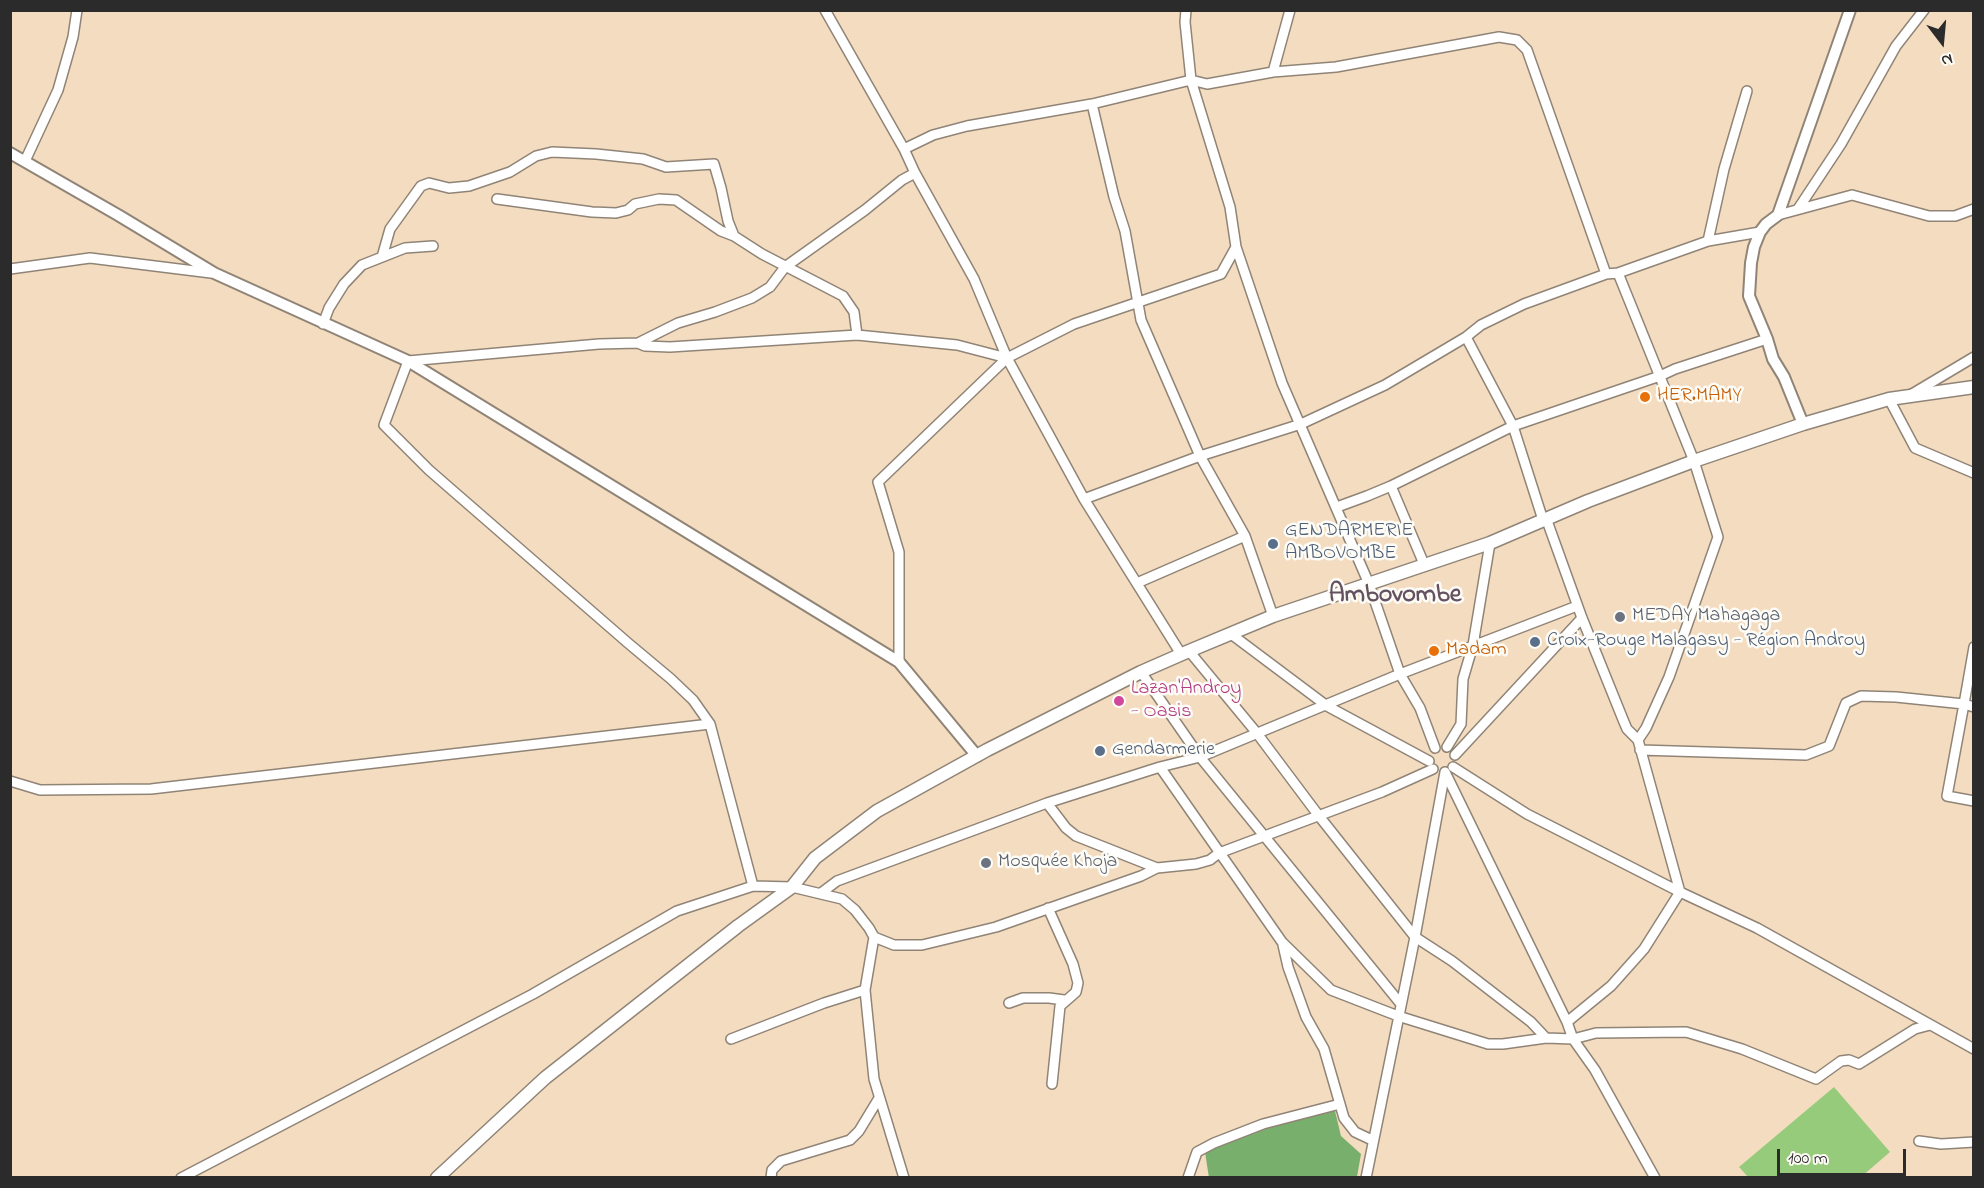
<!DOCTYPE html>
<html>
<head>
<meta charset="utf-8">
<style>
  body { margin:0 }
  #map { position:relative; width:1984px; height:1188px; overflow:hidden; background:#f4dcc1; font-family:"Indie Flower",sans-serif }
  canvas { display:block }
  .frame { position:absolute; inset:0; border:12px solid #2b2b2b; pointer-events:none }
  .north { position:absolute; left:1912px; top:12px; width:60px; height:60px; -webkit-text-stroke:4px #fdfcf7; paint-order:stroke; rotate:164deg; font-size:16px; font-weight:700; line-height:24px; text-align:center; color:#2b2b2b }
  .north::after { content:''; display:block; margin:auto; width:21px; height:27px; background:#2b2b2b; clip-path:polygon(50% 0,100% 100%,50% 72%,0 100%) }
  .scale { position:absolute; left:1777px; top:1149px; width:129px; height:27px; box-sizing:border-box; border:3px solid #2b2b2b; border-top:0; padding-left:8px; font-size:18px; line-height:21px; white-space:nowrap; color:#2b2b2b; -webkit-text-stroke:4px #fdfcf7; paint-order:stroke }
</style>
</head>
<body>
<div id="map">
<canvas width="1984" height="1188"></canvas>
<div class="frame"></div>
<div class="north">N</div>
<div class="scale">100 m</div>
</div>
<script>
const context = document.querySelector('canvas').getContext('2d');
context.lineJoin = 'round';
function paint(path, color) { context.fillStyle = color; context.fill(path, 'evenodd'); }
const shape = rows => new Path2D(rows.map(r => 'M' + r).join(''));
function trace(path, color, width, dash) { context.strokeStyle = color; context.lineWidth = width; context.lineCap = dash ? 'butt' : 'round'; context.setLineDash(dash || []); context.stroke(path); }
function drawText(font, color, halo, rows, align = 'center') {
  context.font = font + ' "Indie Flower",sans-serif'; context.lineWidth = 5; context.setLineDash([]); context.textBaseline = 'middle'; context.strokeStyle = halo; context.fillStyle = color; for (const [text, x, y, turn = 0] of rows) {
    context.save(); context.translate(x, y); context.rotate((+turn || 0) * Math.PI / 180); context.textAlign = isNaN(turn) ? turn : align; if (halo) context.strokeText(text, 0, 0); context.fillText(text, 0, 0); context.restore();
  }
}
paint(shape([
  [1834,1087,1890,1152,1861,1177,1748,1177,1739,1167]
]), '#97cb7c');
paint(shape([
  [1335,1111,1341,1136,1361,1154,1357,1177,1209,1178,1205,1152,1263,1128]
]), '#79af6c');
const minor = shape([
  [825,10,904,149,915,173,974,279,1007,358,1084,499,1181,654],
  [1186,10,1185,22,1191,80,1230,207,1236,247,1282,383,1369,584,1400,674,1420,708,1435,748],
  [1273,72,1290,10],
  [1092,104,1114,197,1125,231,1141,320,1200,456,1245,536,1273,616],
  [904,149,933,135,967,126,1092,104,1191,80,1207,84,1273,72,1336,67,1499,37,1517,40,1527,50,1606,274],
  [25,161,58,90,73,37,77,10],
  [497,199,592,212,616,213,628,210,635,204,659,199,676,200,721,231,734,236],
  [1798,209,1841,144,1896,46,1924,10],
  [1778,215,1852,195,1929,216,1955,216,1974,209],
  [1708,241,1724,169,1747,91],
  [382,257,390,229,421,186,429,183,449,188,469,186,510,172,536,156,552,152,596,154,643,159,666,167,714,164,721,188,728,221,734,236,762,254,843,296,854,312,857,335],
  [10,269,90,258,211,273],
  [1618,273,1694,461,1718,537,1669,677,1646,728,1638,740],
  [323,324,329,308,344,284,362,265,405,248,433,246],
  [1466,337,1513,426,1543,520],
  [638,343,645,346,670,347,857,335,957,345,1007,358],
  [1912,394,1974,357],
  [1889,399,1915,448,1974,473],
  [1391,486,1424,564],
  [1084,499,1200,456,1301,424,1385,385,1466,337,1481,325,1524,304,1606,274,1618,273,1708,241,1760,232],
  [1337,507,1367,496,1391,486,1513,426,1660,376,1675,369,1767,339],
  [1546,518,1582,618,1624,722,1627,729,1638,740,1680,892,1644,949,1611,986,1567,1022],
  [1137,583,1245,536],
  [1231,634,1327,706,1429,761],
  [1974,647,1964,704,1974,707],
  [1189,651,1256,732,1319,816,1415,937,1452,961,1531,1022,1546,1038],
  [899,662,899,552,878,482,1007,358,1074,324,1221,274,1236,247],
  [1141,672,1200,757,1400,1003],
  [1447,747,1461,724,1463,679,1473,645,1490,543],
  [1640,750,1806,755,1829,746,1846,703,1861,696,1896,697,1964,704,1947,796,1974,801],
  [1455,755,1582,618],
  [1160,767,1282,942,1331,990,1398,1016,1488,1044,1503,1044,1546,1038,1573,1039,1596,1033,1686,1032,1742,1049,1816,1079,1841,1061,1849,1060,1859,1064,1915,1029,1930,1025],
  [1453,767,1527,814,1680,892,1757,928,1974,1049],
  [1445,772,1567,1022,1573,1039,1595,1070,1655,1178],
  [10,781,40,790,151,789,710,724],
  [1047,803,1066,828,1076,836,1157,868],
  [753,886,710,724,693,700,671,679,628,643,429,470,384,425,408,361,599,344,638,343,678,323,715,312,752,298,770,287,785,267,865,210,902,180,915,173],
  [821,893,837,881,1047,803,1160,767,1200,757,1400,674,1577,606],
  [1048,908,1073,964,1078,983,1076,992,1060,1006,1052,1084],
  [874,937,894,945,922,945,996,927,1141,876,1157,868,1196,864,1210,860,1219,853,1382,792,1433,769],
  [1283,945,1288,967,1306,1017,1324,1049,1344,1118,1355,1132,1372,1140],
  [1009,1003,1023,998,1049,998,1064,1000],
  [731,1039,824,1003,865,990],
  [1919,1141,1941,1144,1974,1142],
  [181,1178,533,994,677,911,753,886,792,887,842,899,855,910,869,928,874,937,865,990,874,1079,904,1178],
  [771,1178,772,1170,781,1161,850,1140,859,1131,879,1098],
  [1188,1178,1197,1152,1214,1143,1263,1124,1340,1104],
  [1366,1178,1415,937,1445,772]
]);
const tertiary = shape([
  [10,153,118,215,214,273,408,361,899,662,977,756],
  [1803,424,1784,377,1773,359,1767,339,1749,296,1751,263,1754,247,1760,232,1766,224,1778,215,1850,10]
]);
const secondary = shape([
  [437,1178,545,1078,738,926,792,887,815,858,877,811,987,750,1141,672,1189,651,1273,616,1490,543,1588,501,1694,461,1803,424,1889,399,1974,387]
]);
trace(minor, '#908476', 12);
trace(tertiary, '#908476', 14);
trace(secondary, '#908476', 15);
trace(minor, '#fff', 9);
trace(tertiary, '#fff', 10);
trace(secondary, '#fff', 12);
for (const [x, y, r, color] of [
  [1645,397,6,"#e8710a"],
  [1273,544,6,"#5c6f8a"],
  [1620,617,6,"#6b7280"],
  [1535,642,6,"#5c6f8a"],
  [1434,651,6,"#e8710a"],
  [1119,701,6,"#d1479c"],
  [1100,751,6,"#5c6f8a"],
  [986,863,6,"#6b7280"]
]) { const dot = new Path2D(); dot.arc(x, y, r, 0, 2 * Math.PI); context.fillStyle = color; context.fill(dot); trace(dot, '#fdfcf7', 2); }
drawText('20px', '#c56008', '#fdfcf7', [
  ["HER.MAMY",1657,397],
  ["Madam",1446,651]
], 'left');
drawText('20px', '#4e5e75', '#fdfcf7', [
  ["GENDARMERIE",1285,532],
  ["AMBOVOMBE",1285,555],
  ["Croix-Rouge Malagasy - Région Androy",1547,642],
  ["Gendarmerie",1112,751]
], 'left');
drawText('20px', '#5b616d', '#fdfcf7', [
  ["MEDAY Mahagaga",1632,617],
  ["Mosquée Khoja",998,863]
], 'left');
drawText('20px', '#b23c85', '#fdfcf7', [
  ["Lazan'Androy",1131,690],
  ["- Oasis",1131,713]
], 'left');
drawText('bold 26px', '#645261', '#fdfcf7', [
  ["Ambovombe",1395,597]
]);
</script>
</body>
</html>
